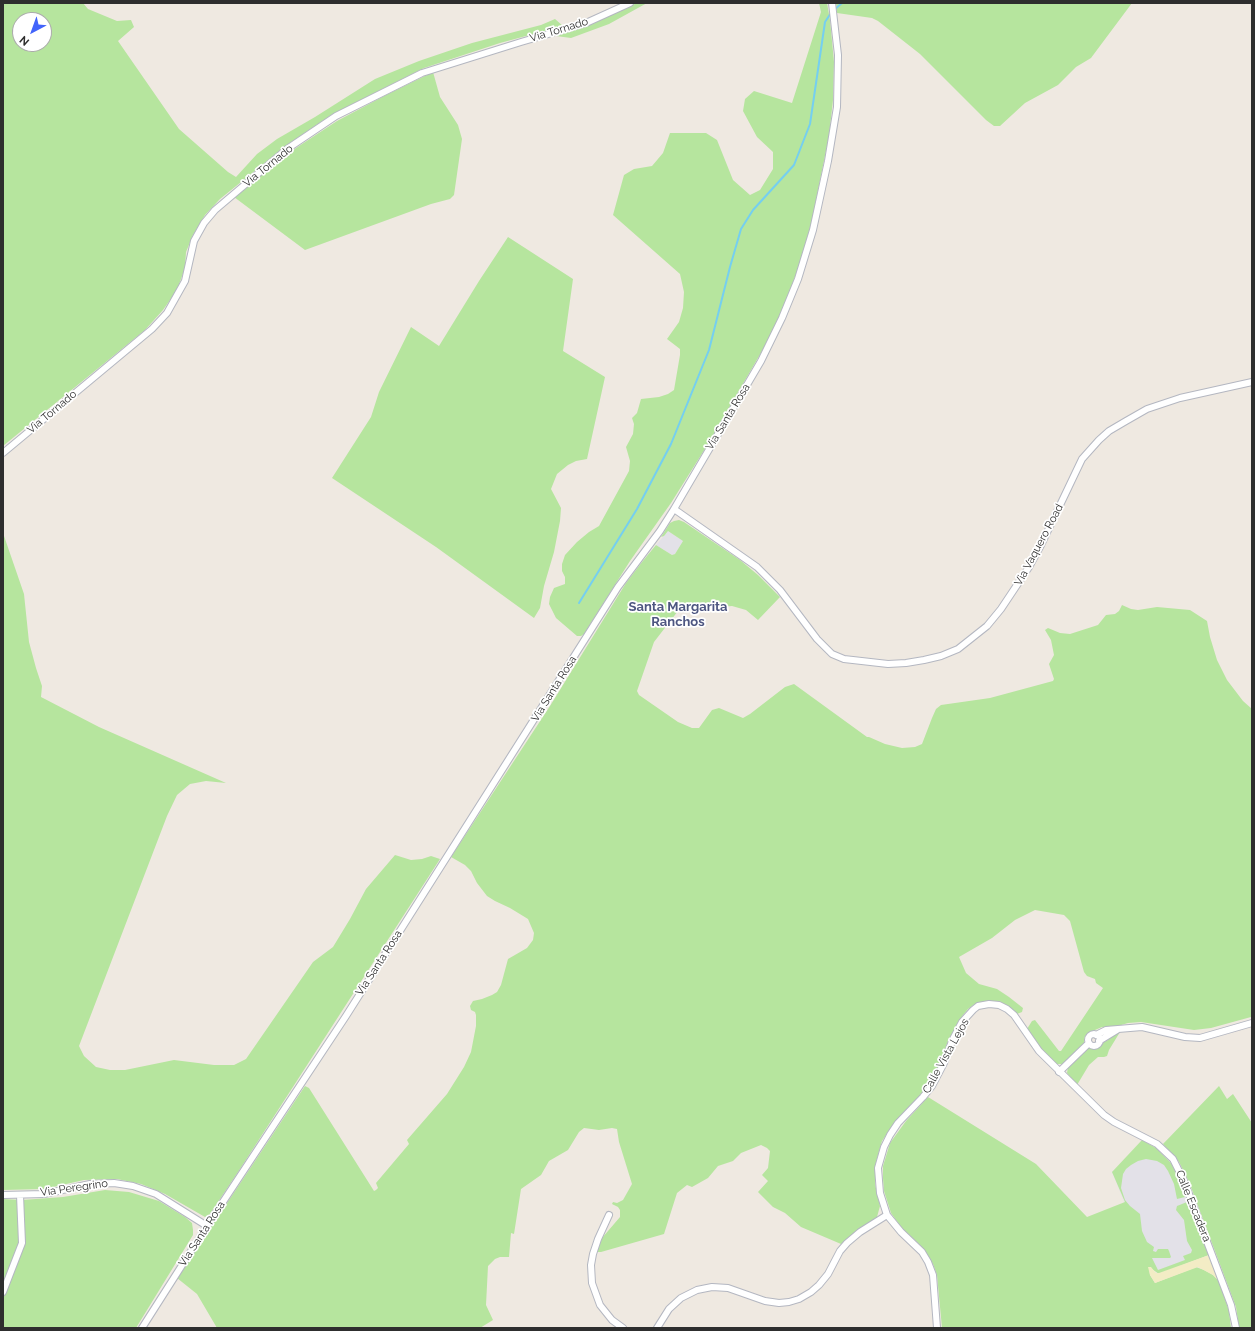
<!DOCTYPE html>
<html>
<head>
<meta charset="utf-8">
<style>
  body { margin:0 }
  #map { position:relative; width:1255px; height:1331px; overflow:hidden; background:#efe9e1; font-family:Raleway,sans-serif }
  canvas { display:block }
  .frame { position:absolute; inset:0; border:4px solid #2e2e2e; pointer-events:none }
  .north { position:absolute; left:12px; top:12px; width:40px; height:40px; box-sizing:border-box; background:#fff; border:1px solid #ababab; border-radius:50%; rotate:221deg; font-size:11px; font-weight:700; line-height:16px; text-align:center; color:#2e2e2e }
  .north::after { content:''; display:block; margin:auto; width:14px; height:18px; background:#4264fb; clip-path:polygon(50% 0,100% 100%,50% 72%,0 100%) }
</style>
</head>
<body>
<div id="map">
<canvas width="1255" height="1331"></canvas>
<div class="frame"></div>
<div class="north">N</div>
</div>
<script>
const context = document.querySelector('canvas').getContext('2d');
context.lineJoin = 'round';
function paint(path, color) { context.fillStyle = color; context.fill(path, 'evenodd'); }
const shape = rows => new Path2D(rows.map(r => 'M' + r).join(''));
function trace(path, color, width, dash) { context.strokeStyle = color; context.lineWidth = width; context.lineCap = dash ? 'butt' : 'round'; context.setLineDash(dash || []); context.stroke(path); }
function drawText(font, color, halo, rows, align = 'center') {
  context.font = font + ' Raleway,sans-serif'; context.lineWidth = 3.5; context.setLineDash([]); context.textBaseline = 'middle'; context.strokeStyle = halo; context.fillStyle = color; for (const [text, x, y, turn = 0] of rows) {
    context.save(); context.translate(x, y); context.rotate((+turn || 0) * Math.PI / 180); context.textAlign = isNaN(turn) ? turn : align; if (halo) context.strokeText(text, 0, 0); context.fillText(text, 0, 0); context.restore();
  }
}
paint(shape([
  [668,531,683,541,675,554,672,555,656,545],
  [1156,1148,1163,1154,1182,1183,1209,1255,1159,1274,1125,1204,1112,1172]
]), '#e3e1e8');
paint(shape([
  [3,3,83,3,88,9,117,21,131,20,134,27,118,41,179,129,228,172,236,177,257,154,277,139,315,117,375,79,419,61,472,43,541,25,555,19,563,26,500,43,424,68,331,115,287,145,220,199,205,215,193,235,186,252,185,268,177,290,163,310,145,330,3,446],
  [20,20,44,20,44,44,20,44],
  [637,3,647,3,609,24,571,38,556,36,576,30],
  [819,3,827,3,830,20,834,62,833,100,829,136,812,220,802,257,787,299,769,339,708,444,671,503,630,561,584,634,581,636,577,636,556,618,549,604,550,597,554,588,565,584,565,577,562,571,562,564,565,555,577,542,589,532,599,526,629,471,630,461,626,447,633,434,634,424,632,418,637,413,641,399,659,397,668,394,674,390,680,355,680,349,667,339,679,322,683,308,684,292,680,274,613,215,624,175,634,169,652,166,663,153,670,133,706,133,717,140,733,180,750,195,760,190,773,169,773,152,757,137,743,111,745,99,754,91,792,103,821,12],
  [836,3,1132,3,1091,58,1076,67,1058,85,1025,103,1000,126,994,126,986,120,920,54,878,21,872,18,837,13],
  [433,72,440,97,458,125,462,139,454,195,450,199,431,204,305,250,234,197,296,148,337,121,386,95],
  [508,237,573,279,563,351,605,377,587,459,576,461,568,465,557,474,551,489,561,508,560,521,554,552,544,586,540,608,534,618,436,547,332,478,371,417,379,392,411,327,439,346,479,281],
  [679,520,684,522,740,560,758,575,780,597,758,620,746,610,732,606,678,611,654,642,637,691,639,695,678,722,692,728,699,728,712,710,719,708,743,718,750,714,785,687,794,684,867,737,869,737,885,744,902,748,915,747,922,744,932,718,936,709,941,705,990,698,1053,681,1054,679,1049,664,1054,655,1051,640,1045,630,1048,628,1060,633,1070,634,1098,625,1106,615,1115,614,1119,611,1122,605,1131,609,1138,610,1157,607,1190,610,1207,621,1210,637,1217,660,1227,680,1243,701,1252,709,1252,1009,1251,1017,1211,1028,1194,1030,1141,1022,1128,1023,1111,1028,1102,1027,1088,1033,1085,1036,1084,1043,1064,1063,1062,1064,1056,1064,1044,1052,1027,1029,1032,1021,1035,1020,1059,1051,1061,1051,1103,988,1096,983,1095,979,1087,976,1084,972,1070,921,1064,915,1035,910,1015,920,992,938,959,957,966,973,979,984,997,989,1009,997,1023,1008,1022,1012,1017,1014,999,1002,990,1001,982,1002,975,1004,968,1009,963,1015,948,1041,939,1066,933,1077,921,1095,894,1123,882,1141,876,1162,875,1172,875,1184,880,1206,877,1217,854,1233,841,1244,801,1227,785,1213,773,1207,758,1192,768,1181,762,1175,768,1168,770,1151,767,1148,761,1145,741,1153,733,1161,718,1166,708,1178,692,1187,687,1185,677,1193,664,1234,601,1252,597,1252,602,1238,620,1217,620,1210,618,1207,612,1204,613,1202,617,1203,623,1200,632,1184,619,1142,617,1129,612,1128,599,1130,584,1128,579,1132,568,1150,549,1161,541,1175,521,1189,514,1234,511,1233,509,1257,500,1257,495,1259,488,1266,486,1305,493,1320,480,1328,217,1328,197,1294,177,1278,305,1086,309,1088,374,1191,376,1190,378,1188,376,1183,409,1144,407,1140,447,1094,464,1067,471,1052,476,1026,476,1015,475,1012,471,1010,470,1006,473,1001,482,999,492,995,497,992,501,985,508,959,527,948,533,940,534,933,528,919,510,908,495,901,487,896,477,883,471,871,465,865,451,857,550,706,626,583,642,562,656,545,672,555,675,554,683,541,668,531,664,536,661,537,670,523,674,521],
  [3,533,24,594,29,642,36,668,42,686,41,697,99,727,226,783,206,781,190,784,177,795,167,816,79,1046,84,1056,96,1067,110,1070,125,1070,174,1060,214,1065,234,1065,246,1059,313,962,333,947,350,919,366,889,395,855,411,860,422,859,431,856,440,859,240,1169,210,1214,205,1217,165,1194,141,1184,117,1179,84,1180,44,1189,3,1190],
  [1120,1032,1109,1050,1107,1056,1104,1057,1098,1057,1089,1065,1077,1085,1067,1073,1068,1067,1088,1048,1094,1049,1097,1048,1102,1043,1108,1040,1115,1034],
  [1219,1086,1227,1099,1233,1094,1252,1123,1252,1328,1239,1328,1236,1307,1189,1182,1179,1162,1163,1144],
  [928,1097,1036,1164,1087,1217,1125,1202,1112,1172,1142,1140,1156,1148,1173,1165,1186,1195,1185,1197,1177,1199,1174,1184,1168,1171,1164,1165,1157,1161,1146,1159,1138,1161,1131,1165,1126,1169,1123,1174,1121,1188,1125,1200,1130,1206,1140,1214,1142,1231,1147,1242,1154,1247,1153,1251,1156,1252,1158,1249,1168,1249,1169,1251,1171,1257,1170,1258,1152,1258,1158,1270,1185,1260,1183,1256,1191,1253,1192,1250,1187,1241,1184,1220,1176,1210,1177,1206,1187,1202,1190,1204,1209,1255,1159,1274,1149,1267,1150,1275,1155,1283,1196,1267,1204,1270,1213,1275,1219,1281,1229,1311,1231,1328,942,1328,937,1275,933,1264,922,1247,901,1227,891,1213,884,1191,883,1178,883,1166,890,1143,906,1121],
  [105,1190,129,1192,159,1201,185,1217,192,1223,193,1230,193,1235,136,1328,3,1328,3,1199,22,1200,63,1197]
]), '#b6e59e');
paint(shape([
  [1209,1255,1219,1281,1213,1275,1198,1267,1155,1283,1150,1275,1148,1267,1151,1267,1156,1273,1159,1273]
]), '#f3ecc5');
trace(shape([
  [834,10,842,3],
  [579,603,637,509,671,444,709,350,730,267,741,229,753,210,794,165,810,124,825,22,831,13]
]), '#75cff0', 2);
const minor = shape([
  [3,453,152,329,167,313,185,281,194,241,204,223,215,210,287,149,336,116,422,73,521,42,586,23,630,3],
  [674,509,757,567,780,590,817,639,832,654,844,659,888,664,906,663,924,660,941,656,958,649,987,626,1001,609,1029,567,1041,545,1082,459,1099,440,1109,431,1126,421,1147,409,1180,398,1252,382],
  '1088 1040a6 6 0 1 1 12 0a6 6 0 1 1-12 0Z',
  [1096,1035,1106,1030,1142,1027,1185,1037,1200,1038,1252,1023],
  [1099,1041,1117,1030],
  [1059,1072,1089,1043],
  [3,1195,44,1194,90,1184,114,1183,133,1186,156,1194,207,1226],
  [609,1215,598,1239,593,1254,591,1265,592,1283,600,1305,612,1320,623,1328],
  [3,1292,22,1243,20,1195],
  [142,1328,207,1226,346,1016,618,587,660,531,674,509,761,361,782,318,798,279,813,230,828,161,837,107,838,55,832,3],
  [657,1328,669,1309,681,1298,697,1290,712,1287,728,1288,765,1301,779,1303,789,1302,799,1299,811,1292,819,1285,828,1274,840,1251,847,1243,860,1232,887,1215],
  [937,1328,933,1275,928,1262,922,1252,901,1232,887,1215,880,1193,878,1168,884,1147,890,1135,898,1123,923,1097,932,1086,944,1063,952,1041,962,1022,973,1010,978,1006,989,1004,999,1005,1007,1009,1014,1015,1039,1051,1104,1115,1114,1122,1157,1144,1173,1159,1184,1181,1231,1305,1236,1328]
]);
trace(minor, '#b4b7c1', 8);
trace(minor, '#fff', 6);
drawText('11px', '#2e2e2e', '#fff', [
  ["Via Tornado",559,30,-17],
  ["Via Tornado",268,166,-39],
  ["Via Tornado",52,412,-40],
  ["Via Santa Rosa",728,417,-59],
  ["Via Vaquero Road",1039,545,-62],
  ["Via Santa Rosa",554,689,-58],
  ["Via Santa Rosa",379,963,-57],
  ["Calle Vista Lejos",946,1056,-61],
  ["Via Peregrino",74,1188,-8],
  ["Calle Escadera",1193,1206,68],
  ["Via Santa Rosa",202,1234,-57]
]);
drawText('bold 13px', '#4d5680', '#fff', [
  ["Santa Margarita",678,607],
  ["Ranchos",678,622]
]);
</script>
</body>
</html>
